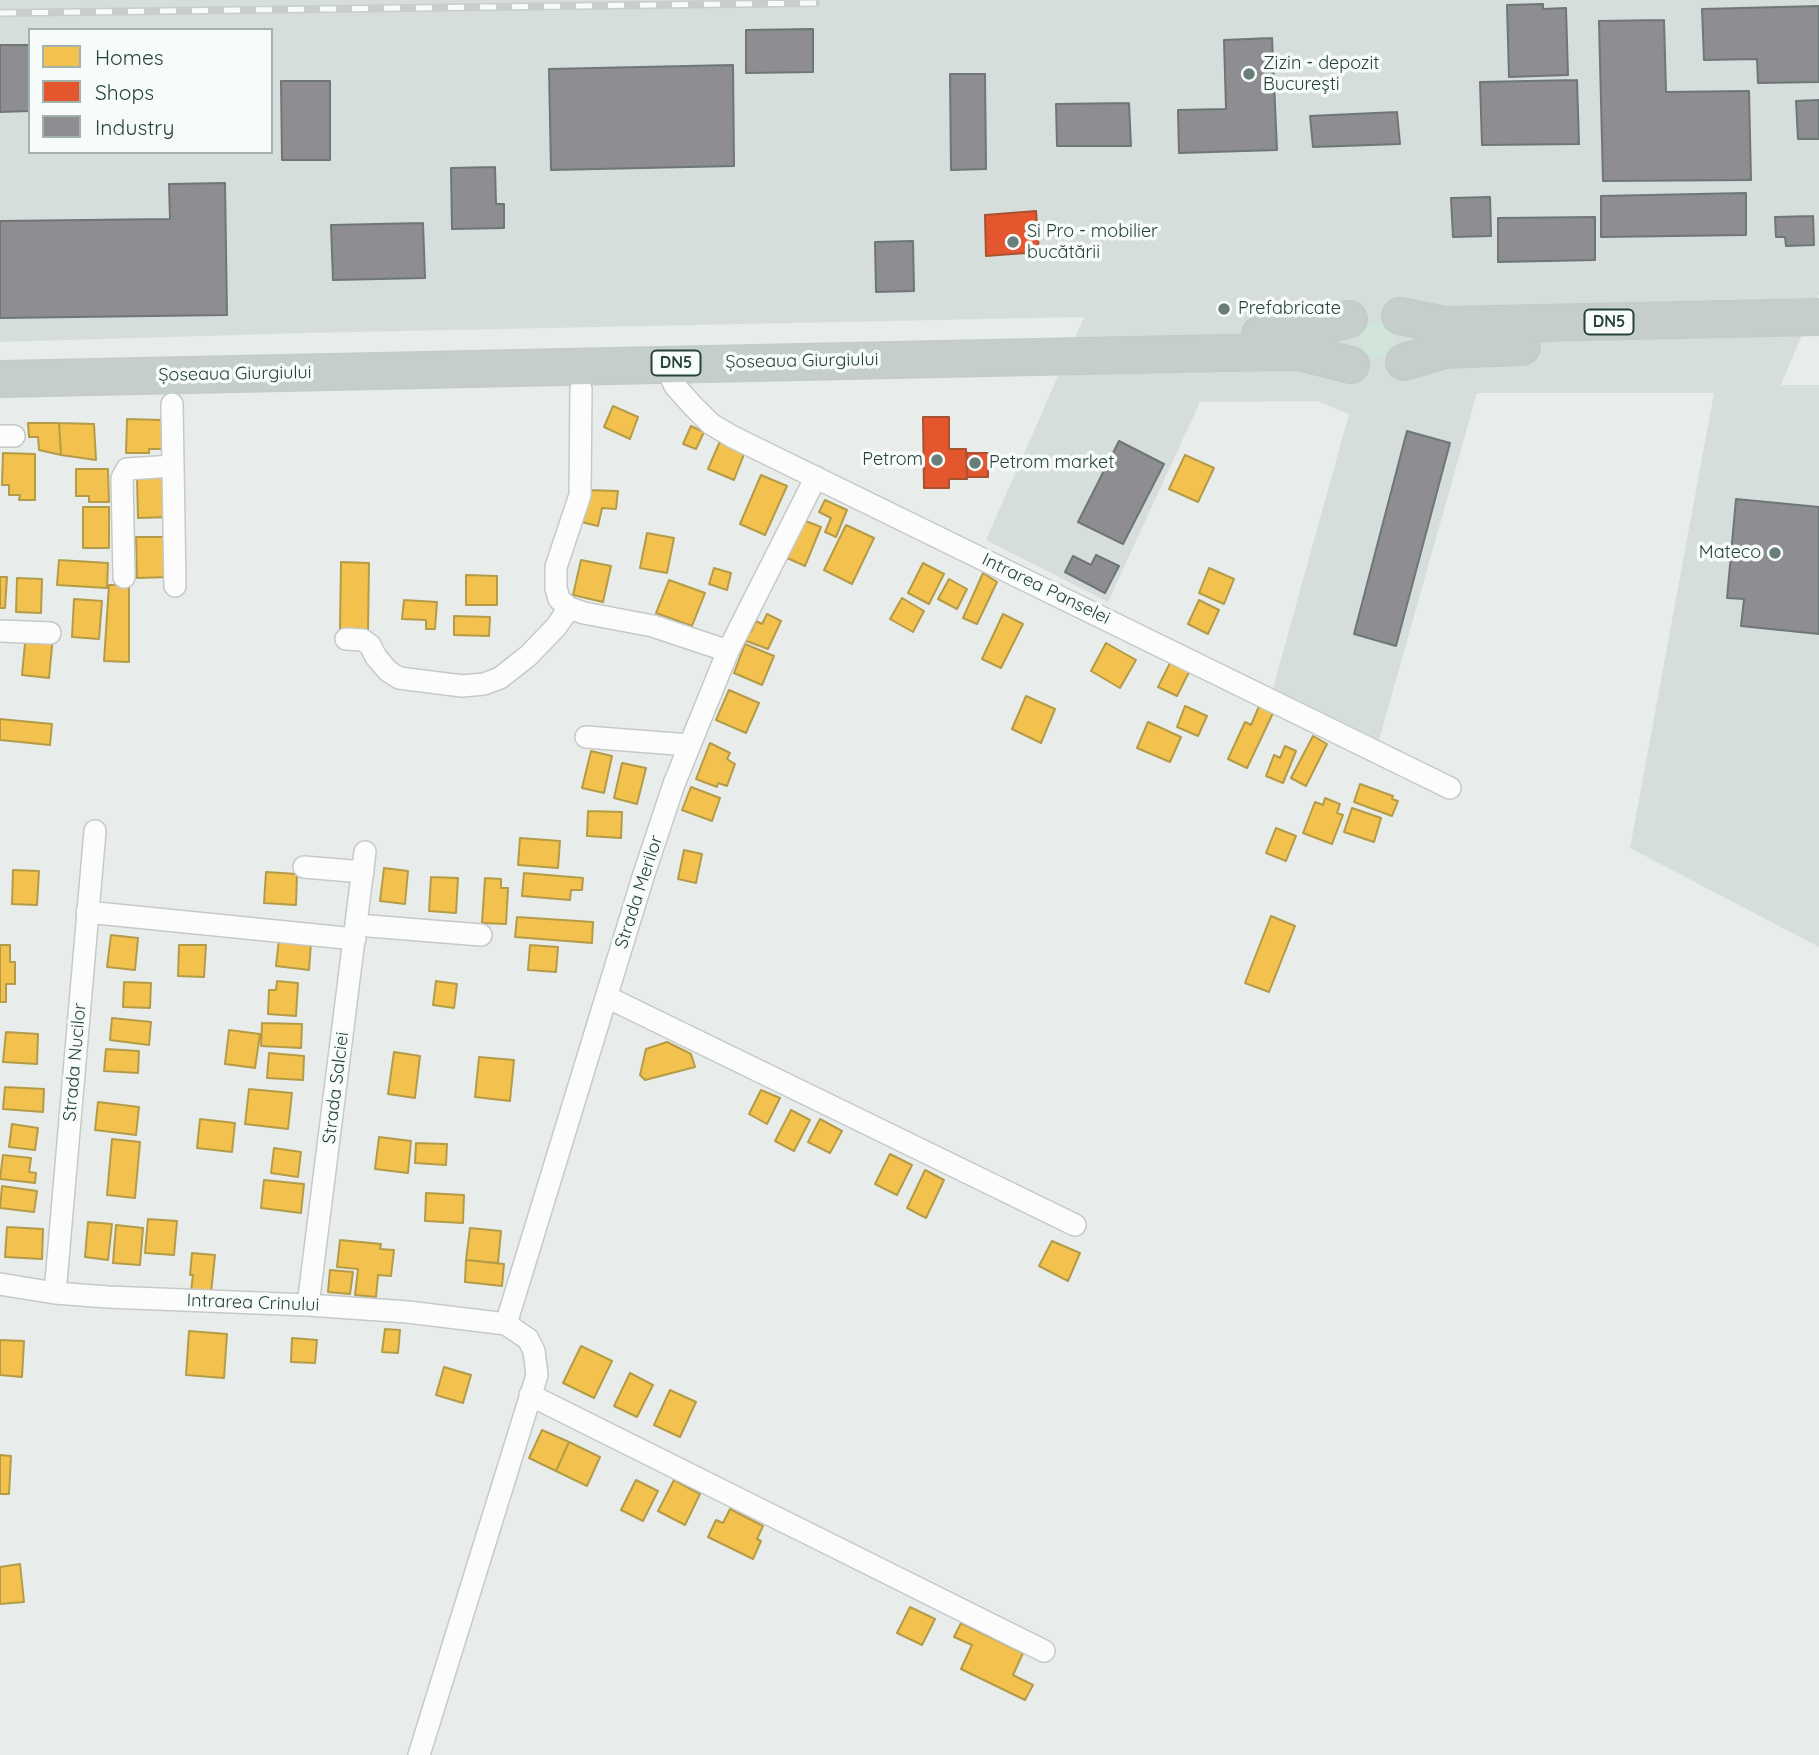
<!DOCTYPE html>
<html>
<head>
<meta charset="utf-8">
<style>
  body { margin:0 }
  #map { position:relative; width:1819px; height:1755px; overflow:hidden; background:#e8edeb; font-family:Quicksand,sans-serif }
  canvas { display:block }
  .legend { position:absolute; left:28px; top:28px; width:245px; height:126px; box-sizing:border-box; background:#f7fbf9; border:2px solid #a3b1ad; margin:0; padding:9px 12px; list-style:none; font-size:21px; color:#24423a }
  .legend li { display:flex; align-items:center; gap:14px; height:35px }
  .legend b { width:35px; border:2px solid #a3b1ad }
</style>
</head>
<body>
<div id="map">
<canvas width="1819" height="1755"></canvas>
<ul class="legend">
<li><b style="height:19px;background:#f2c14e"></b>Homes</li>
<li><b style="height:19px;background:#e4572e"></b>Shops</li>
<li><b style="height:19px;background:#8d8d92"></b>Industry</li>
</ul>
</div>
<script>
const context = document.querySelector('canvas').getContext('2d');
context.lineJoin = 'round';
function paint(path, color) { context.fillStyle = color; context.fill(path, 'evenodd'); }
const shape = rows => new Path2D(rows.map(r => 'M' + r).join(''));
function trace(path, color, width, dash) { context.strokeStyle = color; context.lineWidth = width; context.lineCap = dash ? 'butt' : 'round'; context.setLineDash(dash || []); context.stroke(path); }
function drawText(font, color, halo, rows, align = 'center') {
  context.font = font + ' Quicksand,sans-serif'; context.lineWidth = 7; context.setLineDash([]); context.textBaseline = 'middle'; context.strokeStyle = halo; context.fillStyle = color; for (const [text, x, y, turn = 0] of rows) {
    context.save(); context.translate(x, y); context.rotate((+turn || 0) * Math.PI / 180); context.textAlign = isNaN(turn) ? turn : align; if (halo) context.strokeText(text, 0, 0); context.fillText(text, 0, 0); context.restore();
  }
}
paint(shape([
  [0,0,1819,0,1819,294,1781,385,1819,385,1819,947,1630,848,1714,393,1477,393,1379,740,1273,688,1349,414,1317,401,1200,402,1108,602,986,540,1084,317,306,333,0,342],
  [30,30,271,30,271,152,30,152]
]), '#d6dedb');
paint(shape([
  '1360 340a17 17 0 1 1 34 0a17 17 0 1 1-34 0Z'
]), '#d1e6d8');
const homes = shape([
  [613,406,638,417,630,439,604,427,613,406],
  [127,419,162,420,162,449,149,449,149,453,126,453,127,419],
  [28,423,59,423,61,455,39,450,38,437,29,437,28,423],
  [59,423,94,424,96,460,61,455,59,423],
  [691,426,704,432,696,449,683,444,691,426],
  [721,439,746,449,734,480,708,469,721,439],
  [3,453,35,454,35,500,19,500,20,495,9,495,9,485,2,485,3,453],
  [1185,455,1214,468,1198,502,1169,489,1185,455],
  [76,469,108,469,109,502,89,502,89,496,76,496,76,469],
  [761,475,787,486,765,535,740,524,761,475],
  [137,477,169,477,171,517,138,518,137,477],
  [587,490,618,491,616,509,602,508,598,526,577,521,587,490],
  [825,500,847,510,836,537,825,532,831,518,819,512,825,500],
  [83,507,109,507,109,548,83,548,83,507],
  [803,520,821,527,805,566,787,558,803,520],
  [846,525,874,538,852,584,824,570,846,525],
  [647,533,674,538,667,573,640,568,647,533],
  [136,537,169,537,170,577,137,578,136,537],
  [59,560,108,563,107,588,57,585,59,560],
  [581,560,611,566,603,602,573,595,581,560],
  [341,562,369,563,368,631,340,630,341,562],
  [923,563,944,574,929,604,908,593,923,563],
  [714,568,731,573,727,590,709,584,714,568],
  [1209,568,1234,579,1224,604,1199,593,1209,568],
  [983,573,997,582,977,624,963,618,983,573],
  [466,575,497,576,497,605,466,605,466,575],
  [0,577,7,577,5,608,0,608,0,577],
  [17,578,42,579,41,613,16,612,17,578],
  [949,579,967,589,957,609,938,599,949,579],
  [669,580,705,593,692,626,656,613,669,580],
  [109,585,129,585,129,662,104,661,109,585],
  [902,598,924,611,913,632,890,619,902,598],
  [74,599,102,601,99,639,72,637,74,599],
  [404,600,437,602,435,629,426,629,426,620,402,619,404,600],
  [1199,600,1219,610,1208,634,1188,624,1199,600],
  [767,614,781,621,768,649,741,639,746,629,751,632,756,621,762,624,767,614],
  [1003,614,1023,624,1001,668,982,659,1003,614],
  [454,616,490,617,489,636,454,635,454,616],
  [26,633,53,636,49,678,22,675,26,633],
  [1106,643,1136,660,1120,688,1091,671,1106,643],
  [745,644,774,656,762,685,734,673,745,644],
  [1171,661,1190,670,1177,696,1158,687,1171,661],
  [729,690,759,703,746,733,716,720,729,690],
  [1026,696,1055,709,1041,743,1012,729,1026,696],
  [1260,704,1274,711,1247,768,1228,759,1245,722,1251,725,1260,704],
  [1185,706,1207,716,1198,736,1177,727,1185,706],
  [0,719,52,724,50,745,0,740,0,719],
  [1148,722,1181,737,1170,762,1137,748,1148,722],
  [1313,736,1327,744,1306,786,1291,778,1313,736],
  [710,743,730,753,727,759,735,764,727,786,718,783,717,787,696,779,710,743],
  [1285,746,1296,751,1283,783,1266,776,1274,755,1280,758,1285,746],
  [591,751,612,756,604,793,582,788,591,751],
  [622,763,646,768,637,804,614,798,622,763],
  [1360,784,1393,796,1392,799,1398,801,1392,816,1354,802,1360,784],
  [691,787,720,798,712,821,682,810,691,787],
  [1325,798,1340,804,1337,813,1343,815,1332,844,1303,833,1315,802,1323,805,1325,798],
  [1352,808,1381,818,1374,842,1344,832,1352,808],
  [588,811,622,812,621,838,587,836,588,811],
  [1276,828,1296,836,1286,861,1266,853,1276,828],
  [520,838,560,841,558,868,518,865,520,838],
  [684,850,702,854,696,883,678,879,684,850],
  [384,868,408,871,405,904,380,901,384,868],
  [13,870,39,871,37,905,12,904,13,870],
  [266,872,297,874,296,905,264,903,266,872],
  [524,873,583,878,582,890,571,890,570,900,522,896,524,873],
  [431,877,458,878,456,913,429,911,431,877],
  [485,878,501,879,501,888,508,888,506,924,482,923,485,878],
  [1271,916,1295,926,1269,992,1245,983,1271,916],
  [517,917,593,922,592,943,515,937,517,917],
  [111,935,138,938,135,970,107,967,111,935],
  [279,939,311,943,309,970,276,966,279,939],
  [0,945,10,945,10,962,15,962,15,984,6,984,6,1002,0,1002,0,945],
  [179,945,206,945,204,977,178,976,179,945],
  [530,945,558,947,556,972,528,970,530,945],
  [277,981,298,983,296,1016,268,1014,269,990,276,990,277,981],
  [436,981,457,984,454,1008,433,1005,436,981],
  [124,982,151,983,150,1008,123,1007,124,982],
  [112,1018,151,1022,149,1045,110,1040,112,1018],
  [262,1023,302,1024,301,1048,261,1046,262,1023],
  [229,1030,260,1034,255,1068,225,1064,229,1030],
  [6,1032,38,1034,37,1064,3,1062,6,1032],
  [667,1042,691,1054,695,1067,645,1080,640,1075,646,1049,667,1042],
  [106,1049,139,1051,138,1073,104,1071,106,1049],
  [394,1052,420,1056,415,1098,388,1094,394,1052],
  [269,1053,304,1056,303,1080,267,1078,269,1053],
  [479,1057,514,1060,510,1101,475,1097,479,1057],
  [5,1087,44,1089,43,1112,3,1109,5,1087],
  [249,1089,292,1093,288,1129,245,1124,249,1089],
  [761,1090,780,1098,767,1124,749,1114,761,1090],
  [98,1102,139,1107,136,1135,95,1130,98,1102],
  [791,1110,810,1120,794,1151,775,1141,791,1110],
  [200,1119,235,1123,232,1152,197,1148,200,1119],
  [820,1119,842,1131,830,1153,808,1142,820,1119],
  [12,1124,38,1128,35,1150,9,1147,12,1124],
  [379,1137,411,1141,408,1173,375,1169,379,1137],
  [112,1139,140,1142,135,1198,107,1195,112,1139],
  [416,1143,447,1144,446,1165,415,1163,416,1143],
  [274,1148,301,1152,298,1177,271,1173,274,1148],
  [890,1154,912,1165,897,1195,875,1184,890,1154],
  [3,1155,31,1158,29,1172,36,1173,35,1183,0,1179,3,1155],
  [925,1170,944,1180,926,1218,907,1208,925,1170],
  [264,1180,304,1184,301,1213,261,1208,264,1180],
  [2,1186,37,1191,34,1212,0,1208,2,1186],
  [426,1193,464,1195,463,1223,425,1221,426,1193],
  [148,1219,177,1221,174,1255,145,1253,148,1219],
  [88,1222,112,1224,108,1260,85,1257,88,1222],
  [116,1225,143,1228,140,1265,113,1263,116,1225],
  [7,1227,43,1229,42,1259,5,1257,7,1227],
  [470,1228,501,1231,498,1263,466,1260,470,1228],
  [340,1240,381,1244,380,1249,394,1250,391,1276,378,1275,376,1297,355,1295,358,1269,337,1267,340,1240],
  [1052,1241,1080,1253,1068,1281,1039,1266,1052,1241],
  [192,1253,215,1255,211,1293,191,1291,193,1275,190,1275,192,1253],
  [466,1260,504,1264,502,1286,465,1282,466,1260],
  [330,1270,353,1272,350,1294,328,1292,330,1270],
  [385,1329,400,1330,398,1353,382,1352,385,1329],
  [189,1331,227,1334,224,1378,186,1375,189,1331],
  [292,1338,317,1340,315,1363,291,1362,292,1338],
  [0,1340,24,1341,22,1377,0,1375,0,1340],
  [581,1346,612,1361,594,1398,563,1383,581,1346],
  [444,1367,471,1375,463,1403,436,1395,444,1367],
  [630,1373,653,1385,637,1417,614,1406,630,1373],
  [670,1390,696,1402,680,1437,654,1425,670,1390],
  [542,1430,569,1442,556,1471,529,1458,542,1430],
  [569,1442,600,1457,587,1486,556,1471,569,1442],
  [0,1455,11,1456,9,1494,0,1494,0,1455],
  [636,1480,658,1491,643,1521,621,1510,636,1480],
  [674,1480,700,1494,685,1525,658,1511,674,1480],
  [730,1509,763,1526,757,1539,761,1541,753,1559,708,1537,716,1520,723,1523,730,1509],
  [20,1564,24,1602,0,1604,0,1567,20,1564],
  [910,1607,935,1619,922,1645,897,1633,910,1607],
  [961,1623,1023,1653,1013,1675,1033,1685,1025,1700,961,1669,972,1645,954,1637,961,1623]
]);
paint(homes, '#f2c14e');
trace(homes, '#b49b48', 2);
const shops = shape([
  [1036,211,1039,252,986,256,985,215,1036,211],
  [923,417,949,417,949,449,966,449,967,479,949,479,949,488,924,488,923,417],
  [967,453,988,453,988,477,967,477,967,453]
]);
paint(shops, '#e4572e');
trace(shops, '#aa5132', 2);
const industry = shape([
  [1543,4,1543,9,1566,8,1568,75,1509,77,1507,5,1543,4],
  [1819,6,1819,82,1758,83,1757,59,1704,60,1702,9,1819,6],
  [1664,20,1666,92,1749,91,1751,180,1603,181,1599,21,1664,20],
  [813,29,813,72,746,73,746,30,813,29],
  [1272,38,1277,150,1179,153,1178,110,1226,109,1224,40,1272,38],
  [0,45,30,45,30,111,0,112,0,45],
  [733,65,734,166,551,170,549,69,733,65],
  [950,74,985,74,986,169,951,170,950,74],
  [1577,80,1579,144,1482,145,1480,82,1577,80],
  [281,81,330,81,330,160,282,160,281,81],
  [1819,100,1819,139,1798,139,1796,101,1819,100],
  [1129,103,1131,146,1057,146,1056,104,1129,103],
  [1397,112,1400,144,1313,147,1310,116,1397,112],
  [495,167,496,204,504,204,504,228,452,229,451,168,495,167],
  [225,183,227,315,0,318,0,221,170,219,169,184,225,183],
  [1746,193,1746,235,1601,237,1601,196,1746,193],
  [1490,197,1491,236,1453,237,1451,198,1490,197],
  [1813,216,1814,245,1786,246,1785,237,1776,237,1775,217,1813,216],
  [1595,217,1595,260,1498,262,1498,218,1595,217],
  [423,223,425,278,333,280,331,225,423,223],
  [913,241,914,291,876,292,875,242,913,241],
  [1407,431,1450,443,1396,646,1354,634,1407,431],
  [1119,441,1164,464,1123,544,1078,522,1119,441],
  [1736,499,1819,507,1819,634,1741,626,1744,599,1727,598,1736,499],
  [1096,555,1119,566,1105,593,1065,572,1073,556,1091,565,1096,555]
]);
paint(industry, '#8d8d92');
trace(industry, '#6e7678', 2);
const minor = shape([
  [664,363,675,386,692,405,711,424,733,437,1450,788],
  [581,389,580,495,556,567,556,588,559,599,569,608,584,613,653,626,728,651],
  [172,404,175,586],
  [0,436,14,436],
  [124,577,122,478,127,469,173,466],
  [0,631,50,633],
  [346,639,363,640,370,645,376,657,388,671,399,678,462,686,484,684,500,678,528,656,556,627,569,608],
  [586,737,689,745],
  [304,867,363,872],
  [87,912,355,939],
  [357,925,481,935],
  [607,997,1075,1225],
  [0,1284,55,1293,108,1297,308,1305,408,1312,506,1324,528,1339,534,1351,537,1375,419,1755],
  [55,1293,95,831],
  [308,1305,365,852],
  [506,1324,643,877,674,784,728,651,816,477],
  [530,1395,1044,1651]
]);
const trunk = shape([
  [1400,316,1445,325,1819,317],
  [1260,334,1295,333,1349,319],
  [1404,362,1445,350,1522,347],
  [0,379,1224,353,1299,352,1351,365]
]);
trace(minor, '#c5cac8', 24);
trace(trunk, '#c3ccc9', 38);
trace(minor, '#fcfcfc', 21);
trace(trunk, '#c6cecc', 35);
const rail = shape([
  [0,13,816,3]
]);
trace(rail, '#c9cdcc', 8);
trace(rail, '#f7fbf9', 5, [16]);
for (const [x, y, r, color] of [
  [1249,74,7,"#697e78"],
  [1013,242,7,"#697e78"],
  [1224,309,7,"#697e78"],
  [937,460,7,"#697e78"],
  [975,463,7,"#697e78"],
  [1775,553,7,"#697e78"]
]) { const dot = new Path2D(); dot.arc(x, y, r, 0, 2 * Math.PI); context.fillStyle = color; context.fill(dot); trace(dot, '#f7fbf9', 2.5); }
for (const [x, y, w] of [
  [1609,322,49],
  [676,363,49]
]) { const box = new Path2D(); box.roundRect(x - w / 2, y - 12.5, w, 25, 5); context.fillStyle = '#f7fbf9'; context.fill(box); trace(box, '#24423a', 2); }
drawText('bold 16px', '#24423a', null, [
  ["DN5",1609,322],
  ["DN5",676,363]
]);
drawText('18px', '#24423a', '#f7fbf9', [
  ["Zizin - depozit",1263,64],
  ["București",1263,85],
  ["Si Pro - mobilier",1027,232],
  ["bucătării",1027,253],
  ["Prefabricate",1238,309],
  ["Petrom",923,460,"right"],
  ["Petrom market",989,463],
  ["Mateco",1761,553,"right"]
], 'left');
drawText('18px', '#24423a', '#f7fbf9', [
  ["Șoseaua Giurgiului",802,361,-1],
  ["Șoseaua Giurgiului",235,374,-1],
  ["Intrarea Panselei",1046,589,26],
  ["Strada Merilor",639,892,-72],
  ["Strada Nucilor",75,1062,-85],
  ["Strada Salciei",336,1088,-83],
  ["Intrarea Crinului",253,1303,2]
]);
</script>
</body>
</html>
